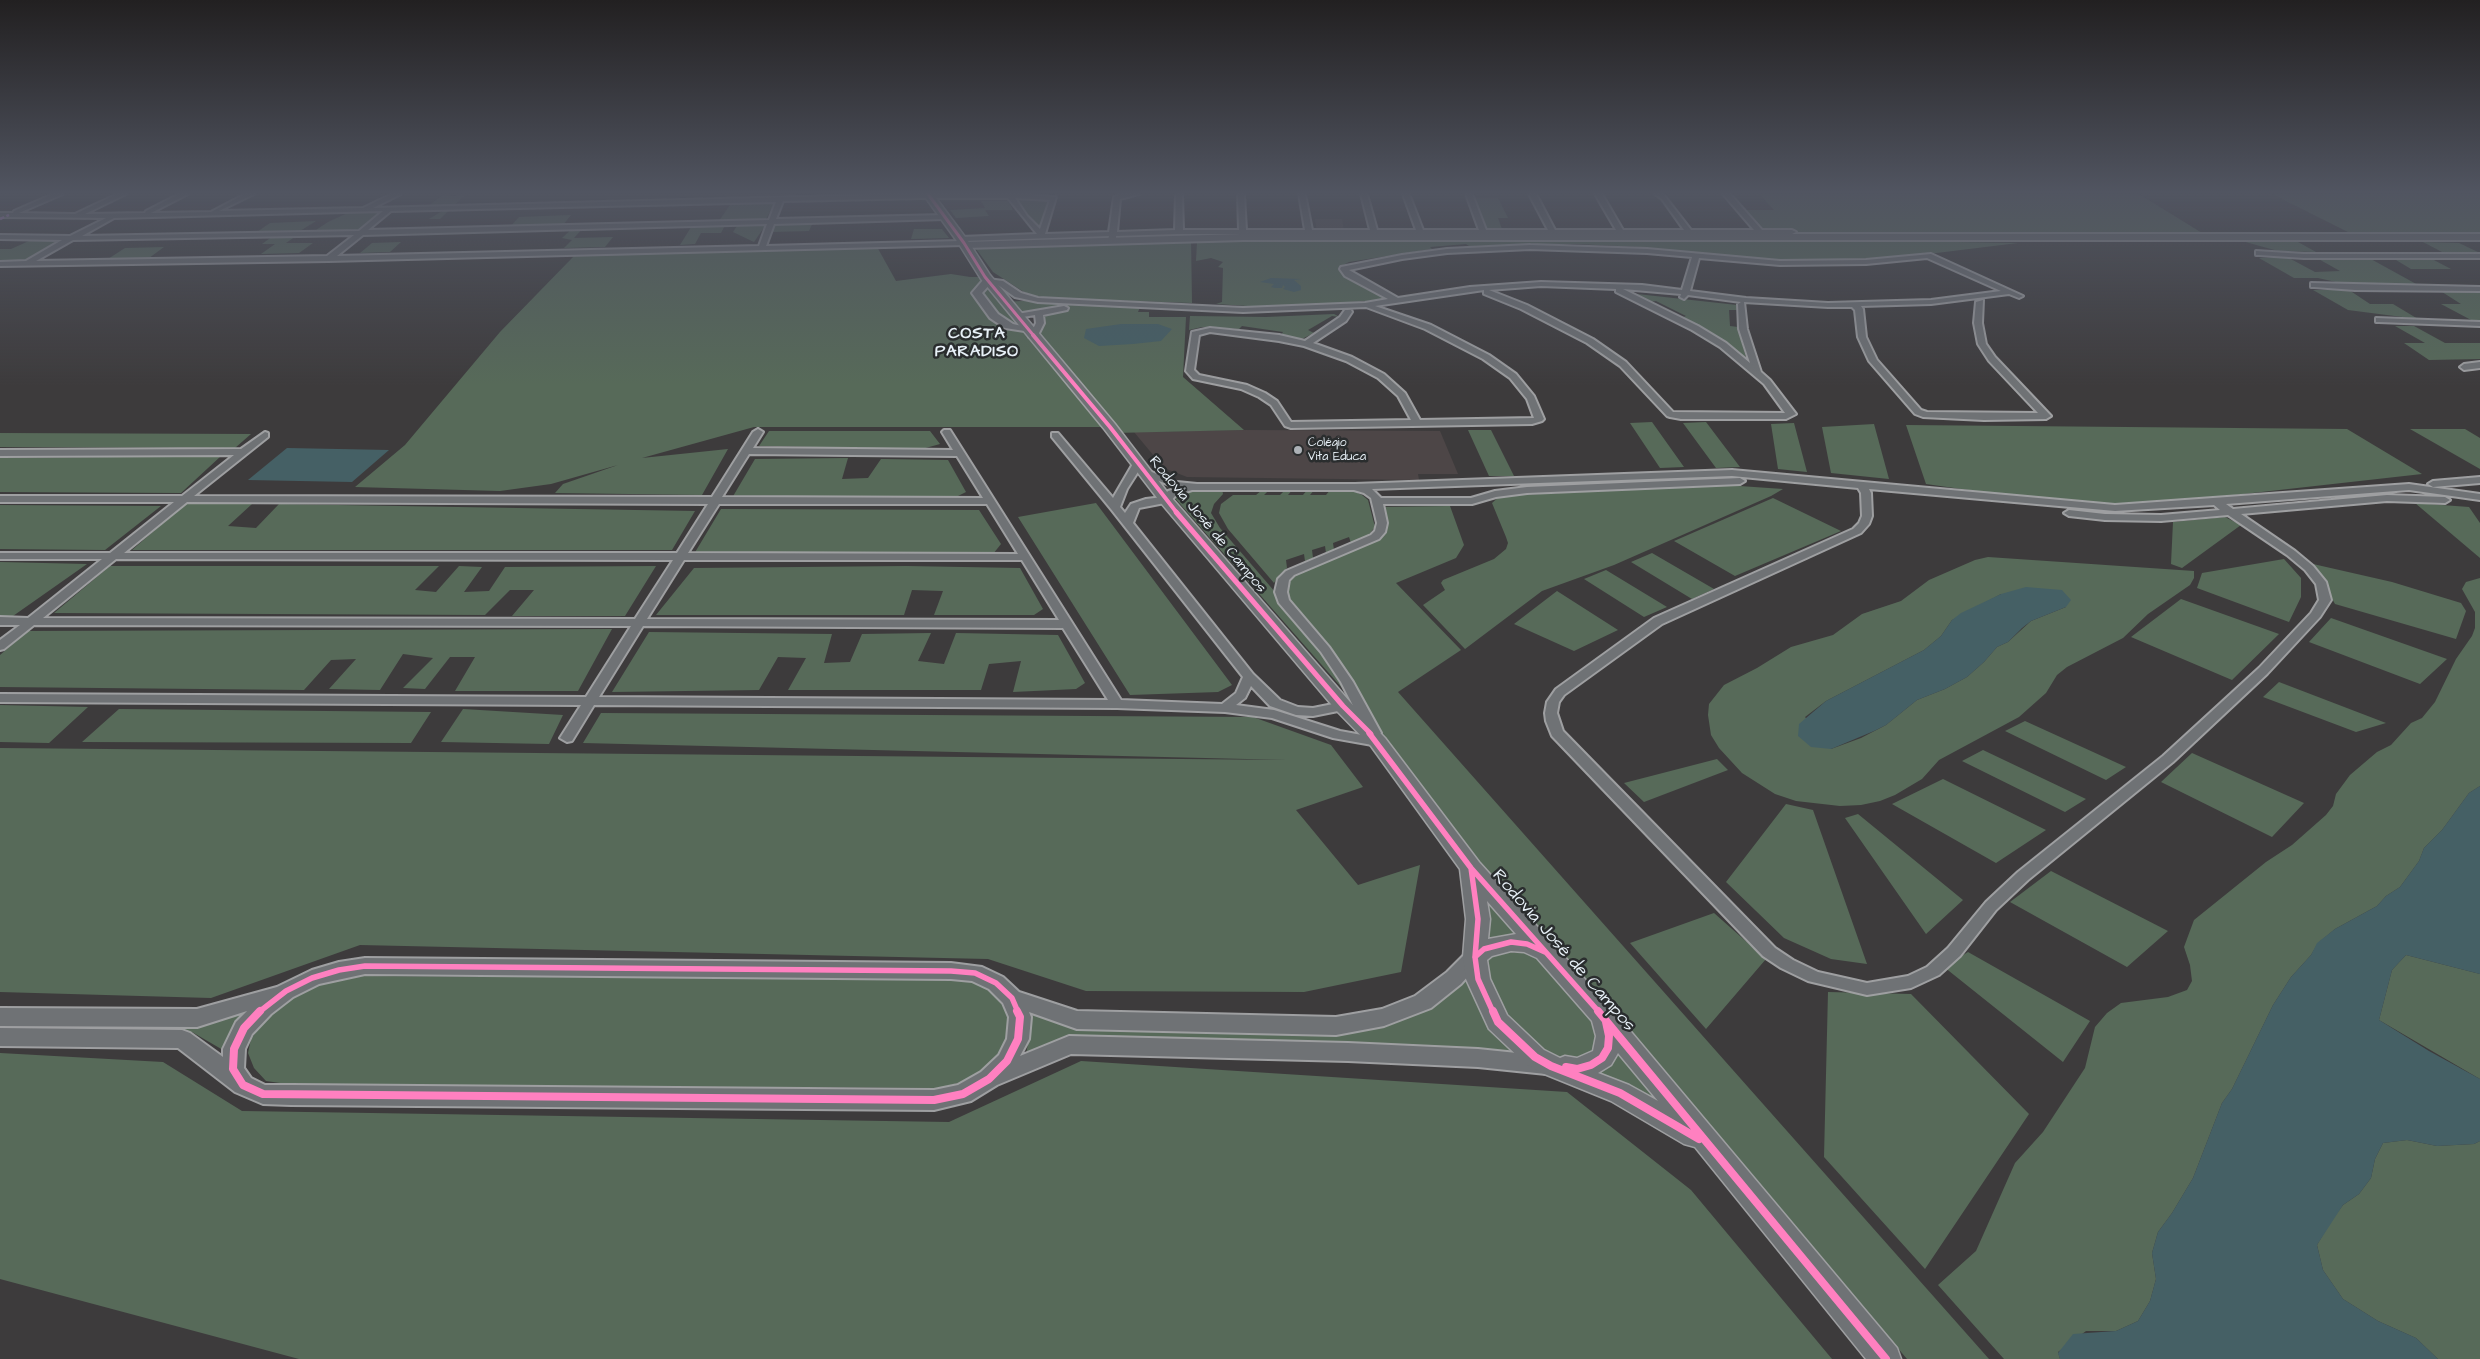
<!DOCTYPE html>
<html>
<head>
<meta charset="utf-8">
<style>
  body { margin:0 }
  canvas { display:block; background:#3d3b3c }
</style>
</head>
<body>
<canvas width="2480" height="1359"></canvas>
<script>
const context = document.querySelector('canvas').getContext('2d');
context.lineJoin = 'round';
function paint(path, color) { context.fillStyle = color; context.fill(path, 'evenodd'); }
const shape = rows => new Path2D(rows.map(r => 'M' + r).join(''));
function trace(path, color, width, dash) { context.strokeStyle = color; context.lineWidth = width; context.lineCap = dash ? 'butt' : 'round'; context.setLineDash(dash || []); context.stroke(path); }
function drawText(font, color, halo, rows, align = 'center') {
  context.font = font + ' "Architects Daughter",sans-serif'; context.lineWidth = 5; context.setLineDash([]); context.textBaseline = 'middle'; context.strokeStyle = halo; context.fillStyle = color; for (const [text, x, y, turn = 0] of rows) {
    context.save(); context.translate(x, y); context.rotate((+turn || 0) * Math.PI / 180); context.textAlign = isNaN(turn) ? turn : align; if (halo) context.strokeText(text, 0, 0); context.fillText(text, 0, 0); context.restore();
  }
}
paint(shape([
  [1315,219,1342,219,1344,231,1317,231],
  [1244,430,1440,431,1458,474,1418,474,1419,480,1187,477,1164,468,1134,432]
]), '#4d4647');
paint(shape([
  [1759,194,2139,194,2202,233,1798,236,1795,232,1760,232,1740,210,1774,210],
  [2272,194,2480,194,2480,232,2350,233],
  [442,195,464,196,440,219,429,219,444,210,424,210],
  [1010,196,1052,197,1041,235],
  [1470,198,1498,198,1508,218,1498,218,1503,232,1483,232],
  [981,201,1008,201,1013,210,985,210,989,216,956,218,950,210,985,208],
  [732,202,775,202,766,219,719,221],
  [352,211,388,211,360,233,310,234,328,222],
  [571,215,563,225,510,227,519,217],
  [316,221,300,231,257,232,270,223],
  [813,222,809,231,771,232,777,223],
  [726,223,721,233,701,233,695,244,680,245,693,224],
  [739,223,767,223,754,242,733,232],
  [573,228,583,228,574,238,613,237,605,247,564,248,572,240,562,238],
  [914,229,942,229,949,238,911,239],
  [273,236,296,236,286,243,313,243,299,253,261,254,275,244,262,244],
  [1191,240,1192,303,1046,298,1027,294,993,272,974,246],
  [29,241,59,241,24,261,0,261,0,249,11,249],
  [2242,241,2298,242,2316,252,2278,251],
  [401,242,390,252,360,253,372,243],
  [1197,242,1957,242,2018,243,1863,262,1785,262,1640,247,1575,244,1469,246,1466,244,1430,247,1432,249,1349,262,1341,266,1339,268,1342,273,1387,296,1385,300,1263,307,1216,304,1222,302,1223,268,1218,267,1223,262,1211,258,1196,261],
  [2423,242,2459,243,2480,253,2442,252],
  [876,245,896,281,951,274,970,277,985,277,1005,302,1038,300,1140,307,1138,312,1149,312,1149,317,1186,317,1183,377,1244,430,1114,433,1110,427,754,427,642,458,728,449,702,495,555,493,563,484,618,465,551,484,500,491,355,487,405,445,500,332,574,256],
  [1043,311,1033,336,1017,316],
  [164,247,149,258,108,259,125,248],
  [2287,257,2315,272,2340,271,2315,257,2369,258,2418,285,2345,284,2318,278,2294,278,2259,258],
  [2391,257,2430,258,2451,269,2411,269],
  [2313,290,2349,290,2370,304,2393,304,2418,319,2348,310],
  [2439,290,2480,291,2480,321,2473,321,2441,304,2461,304],
  [1637,294,1737,305,1738,310,1729,310,1730,326,1738,327,1746,358,1742,358,1681,318,1686,316,1656,301,1650,302,1636,296],
  [1334,314,1340,317,1332,316,1308,330,1314,333,1302,339,1281,335,1283,332,1242,326,1239,329,1202,327,1189,330,1190,316,1266,317],
  [2395,326,2414,326,2445,343,2480,343,2480,359,2429,360,2404,343,2425,343],
  [1652,422,1684,467,1660,468,1630,423],
  [1706,422,1740,467,1716,468,1683,423],
  [1794,423,1807,472,1778,469,1771,424],
  [1874,424,1889,479,1831,473,1822,427],
  [1906,425,2347,429,2422,474,2199,499,2122,505,2093,504,2025,498,1926,484],
  [2410,429,2465,429,2480,438,2480,469],
  [1491,430,1514,476,1489,476,1468,430],
  [769,431,930,431,940,444,922,449,759,446],
  [0,433,251,434,235,448,0,447],
  [221,456,181,493,0,492,0,458],
  [848,458,842,479,868,478,881,459,948,460,966,492,958,496,732,498,755,459],
  [1725,485,1783,489,1771,496,1614,565,1542,591,1465,649,1423,605,1445,590,1441,583,1443,580,1494,559,1506,549,1508,543,1506,537,1492,503,1500,496],
  [1197,488,1222,489,1223,494,1214,504,1211,513,1220,528,1325,650,1357,705,1173,496],
  [1286,489,1293,489,1288,495,1303,495,1308,489,1315,489,1310,495,1326,495,1331,489,1353,491,1362,495,1368,500,1375,527,1367,537,1351,543,1349,537,1333,543,1334,550,1326,553,1325,546,1312,550,1313,558,1305,561,1304,554,1286,560,1287,568,1280,574,1274,583,1228,529,1219,513,1221,504,1233,495,1256,495,1262,490,1269,490,1264,495,1280,495],
  [1773,498,1841,531,1735,576,1674,541],
  [1096,503,1232,685,1218,692,1130,695,1018,517],
  [2415,503,2469,507,2480,523,2480,558],
  [185,504,252,504,228,526,256,528,279,504,695,511,672,550,132,550],
  [0,505,161,506,105,550,0,549],
  [1450,506,1464,545,1456,558,1396,583,1461,650,1398,692,1989,1359,1907,1359,1725,1142,1602,1012,1389,756,1347,682,1283,601,1284,579,1380,531,1379,507],
  [721,509,979,510,1001,544,993,554,694,554],
  [2225,517,2241,525,2182,568,2171,564,2173,522],
  [1652,553,1714,589,1692,599,1631,562],
  [1988,557,2194,571,2194,578,2190,585,2148,614,2123,638,2067,667,2057,675,2046,693,2019,717,1939,760,1922,779,1895,795,1880,801,1861,805,1840,806,1796,801,1775,794,1742,773,1719,748,1711,735,1708,715,1709,704,1724,685,1757,668,1791,647,1833,635,1862,614,1901,601,1929,580,1975,560],
  [2001,594,2066,607,2031,621,2008,642,1997,647,1984,662,1967,677,1945,689,1917,700,1886,725,1861,738,1831,749,1805,717,1826,701,1924,650,1941,636,1952,620],
  [2284,559,2301,578,2301,597,2289,622,2197,588,2202,573],
  [0,562,87,564,13,616,0,616],
  [2313,564,2392,582,2461,603,2466,611,2456,639,2335,604],
  [110,566,439,566,415,590,436,592,459,566,482,567,464,592,489,591,505,567,656,566,625,616,512,616,534,590,510,590,485,615,54,613],
  [906,566,1020,568,1043,609,1034,615,934,615,943,591,912,590,904,615,656,615,694,568],
  [1606,570,1667,607,1644,617,1584,579],
  [2480,578,2480,786,2469,793,2442,830,2424,848,2419,861,2400,887,2386,896,2377,906,2335,929,2318,943,2311,955,2291,977,2273,1005,2232,1089,2222,1103,2193,1178,2172,1213,2158,1232,2152,1253,2156,1279,2150,1301,2138,1321,2116,1331,2086,1331,2058,1352,2060,1359,2004,1359,1938,1285,1976,1251,2015,1163,2043,1132,2085,1068,2095,1027,2107,1013,2121,1003,2168,997,2187,990,2192,981,2190,965,2184,947,2194,920,2266,862,2292,845,2326,815,2333,806,2336,794,2350,775,2377,752,2391,745,2411,723,2422,718,2435,702,2456,659,2472,636,2475,628,2475,612,2462,589,2466,582],
  [1557,591,1618,630,1574,651,1514,624],
  [2181,599,2279,634,2232,680,2131,637],
  [2331,618,2447,659,2420,684,2309,642],
  [612,629,578,691,455,691,475,657,450,657,425,689,403,688,433,658,403,654,380,690,329,689,356,659,331,660,304,690,0,687,0,655,28,631],
  [649,632,832,634,824,663,850,662,862,634,931,633,918,661,944,664,956,633,1058,635,1085,683,1076,689,1013,692,1021,661,989,664,981,690,788,690,806,658,778,657,759,690,612,692],
  [2279,682,2386,723,2356,732,2263,697],
  [0,705,88,707,49,743,0,742],
  [119,709,431,712,411,743,82,742],
  [463,709,563,715,549,744,441,742],
  [601,713,1253,717,1331,745,1363,787,1296,810,1358,885,1420,865,1401,972,1304,992,1086,991,988,959,360,945,211,998,0,992,0,748,1288,760,583,743],
  [2025,721,2126,767,2106,780,2005,731],
  [1983,750,2086,799,2065,812,1962,761],
  [2192,753,2304,803,2272,837,2161,782],
  [1717,759,1728,770,1644,802,1624,783],
  [1943,779,2046,830,1996,863,1892,804],
  [1786,804,1813,810,1867,964,1831,959,1784,938,1726,882],
  [1858,814,1963,900,1926,934,1845,818],
  [2051,871,2168,931,2127,967,2010,902],
  [1476,893,1492,893,1541,949,1484,949],
  [1714,913,1766,959,1706,1029,1630,943],
  [1508,952,1524,953,1541,958,1597,1016,1600,1049,1581,1062,1545,1058,1504,1018,1483,979,1487,961,1494,956],
  [1968,952,2090,1021,2063,1062,1944,967],
  [2406,955,2480,974,2480,1079,2379,1020,2392,970],
  [351,976,968,979,996,992,1008,1009,1011,1026,1006,1048,992,1069,966,1081,939,1088,294,1085,266,1081,254,1068,248,1053,251,1039,270,1013,309,988],
  [1461,978,1468,979,1520,1054,1348,1042,1080,1037,1063,1038,1026,1054,1031,1029,1029,1012,1060,1024,1077,1026,1348,1031],
  [1828,992,1911,994,2029,1114,1925,1269,1824,1157],
  [255,1009,223,1050,192,1032,0,1032,0,1022],
  [1609,1036,1683,1120,1577,1069],
  [0,1053,163,1062,242,1111,949,1122,1081,1061,1567,1092,1691,1190,1832,1359,299,1359,0,1279],
  [2407,1140,2437,1146,2474,1144,2480,1141,2480,1359,2438,1359,2416,1338,2378,1321,2343,1299,2323,1270,2317,1245,2331,1221,2343,1205,2359,1194,2371,1178,2375,1159,2383,1143]
]), '#576a59');
paint(shape([
  [1271,278,1302,279,1294,280,1301,286,1301,290,1294,292,1283,289,1285,287,1283,285,1282,288,1275,288,1271,287,1274,284,1260,282],
  [1121,324,1158,324,1172,329,1161,341,1133,344,1099,346,1084,338,1086,329],
  [287,448,389,450,352,482,248,480],
  [2026,587,2062,590,2071,600,2066,607,2031,621,2022,628,2008,642,1997,647,1984,662,1967,677,1945,689,1917,700,1886,725,1874,731,1831,749,1811,747,1798,736,1799,724,1826,701,1924,650,1941,636,1952,620,1961,613,2001,594],
  [2480,786,2480,974,2406,955,2392,970,2379,1020,2429,1051,2480,1079,2480,1141,2474,1144,2437,1146,2407,1140,2383,1143,2375,1159,2371,1178,2359,1194,2343,1205,2317,1245,2323,1270,2343,1299,2378,1321,2416,1338,2438,1359,2060,1359,2058,1353,2073,1334,2116,1331,2138,1321,2150,1301,2156,1279,2152,1253,2158,1232,2172,1213,2193,1178,2222,1103,2232,1089,2273,1005,2291,977,2311,955,2317,943,2335,929,2377,906,2386,896,2400,887,2419,861,2424,848,2442,830,2469,793]
]), '#456065');
const minor = shape([
  [53,194,63,194,19,213,75,214,117,194,126,194,85,214,145,213,146,211,179,194,188,194,151,213,211,212,245,194,254,194,219,211,363,208,392,194,401,194,373,208,909,194,1018,194,1056,197,1045,234,1109,232,1114,197,1121,194,1139,194,1120,199,1117,232,1175,230,1176,194,1182,194,1183,230,1239,230,1238,194,1244,194,1246,230,1305,230,1299,194,1305,194,1312,230,1370,230,1361,194,1367,194,1377,230,1416,230,1403,194,1409,194,1423,230,1479,230,1466,194,1472,194,1486,230,1548,230,1529,194,1536,194,1555,230,1616,230,1595,194,1602,194,1623,230,1684,230,1662,199,1655,194,1663,194,1691,230,1754,230,1723,194,1730,194,1762,230,1792,230,1796,232,1792,234,1766,234,1763,237,1758,234,1626,234,1628,237,1624,239,1619,234,1488,234,1488,238,1485,238,1481,234,1378,234,1378,238,1375,238,1371,234,1246,234,1247,237,1243,239,1240,239,1239,234,1179,234,1116,236,1116,240,1112,242,1108,240,1109,236,965,241,968,243,964,245,328,261,0,266,0,262,26,261,62,240,0,239,0,235,70,236,106,218,0,217,0,213,13,213,14,211,53,194],
  [923,198,1008,198,1037,234,961,237,957,239,960,241,766,246,774,224,944,219,947,217,944,215,776,219,783,201,923,198],
  [1015,198,1050,200,1040,229,1027,216,1015,198],
  [776,202,769,220,368,230,391,211,776,202],
  [383,211,359,231,82,236,114,218,383,211],
  [767,224,759,246,337,256,363,235,767,224],
  [354,235,327,256,36,261,73,240,354,235],
  [1530,245,1647,249,1780,261,1866,260,1931,254,2023,296,2019,298,2009,294,1931,304,1861,306,1863,309,1866,337,1877,360,1921,410,1927,412,2038,413,1989,361,1978,344,1974,323,1976,302,1983,300,1982,323,1986,344,1995,357,2051,416,2046,419,1984,420,1923,417,1915,414,1869,361,1858,337,1855,310,1852,307,1828,307,1744,302,1747,329,1761,372,1770,380,1796,414,1786,419,1681,419,1670,417,1667,416,1620,366,1587,343,1521,309,1484,294,1484,290,1375,306,1431,325,1489,355,1516,374,1534,396,1544,419,1542,421,1532,424,1291,428,1285,426,1271,405,1259,397,1241,389,1193,379,1186,371,1192,332,1210,328,1279,335,1305,341,1340,317,1345,310,1351,310,1352,312,1346,321,1313,343,1352,357,1384,374,1405,393,1420,420,1534,418,1527,399,1510,378,1483,359,1425,329,1366,307,1243,312,1038,302,1015,297,998,285,984,281,988,279,1003,281,1021,293,1038,298,1243,308,1365,303,1388,299,1345,276,1340,269,1341,267,1402,255,1447,249,1530,245],
  [1530,249,1647,253,1692,257,1682,290,1642,285,1541,282,1470,287,1398,298,1349,270,1402,259,1447,253,1530,249],
  [1699,258,1780,265,1866,264,1927,258,2001,291,1931,300,1828,303,1746,298,1690,291,1699,258],
  [1541,286,1616,289,1616,292,1692,330,1720,347,1764,384,1785,413,1673,412,1626,362,1593,339,1527,305,1489,290,1541,286],
  [1623,289,1681,294,1680,297,1684,299,1688,295,1741,302,1738,304,1739,329,1750,363,1726,343,1698,326,1623,289],
  [1210,332,1279,341,1304,346,1346,361,1378,378,1398,396,1411,420,1291,422,1277,401,1265,393,1247,385,1199,375,1194,370,1199,335,1210,332],
  [2256,251,2304,254,2480,254,2480,258,2304,258,2259,255,2256,255,2256,251],
  [2311,283,2480,287,2480,291,2355,290,2314,287,2311,287,2311,283],
  [1064,306,1068,308,1067,310,1043,315,1044,323,1037,337,1033,340,1029,337,1036,323,1035,315,1017,318,1013,316,1017,314,1064,306],
  [2376,318,2480,322,2480,326,2379,322,2376,322,2376,318],
  [2480,362,2480,368,2464,370,2460,367,2464,364,2480,362],
  [758,429,763,432,753,448,953,450,942,432,944,430,950,430,1121,700,1222,704,1236,693,1243,677,1111,509,1052,437,1052,433,1058,433,1113,498,1134,462,1142,462,1143,464,1127,489,1120,507,1125,513,1131,504,1146,499,1163,497,1168,491,1178,488,1140,474,1140,470,1144,469,1177,482,1197,484,1355,484,1732,470,2115,505,2409,484,2480,494,2480,500,2409,490,2226,504,2233,509,2387,495,2445,497,2450,500,2445,503,2387,501,2241,514,2295,551,2313,566,2326,582,2331,600,2320,617,2267,674,2173,762,2028,880,1996,910,1960,956,1939,975,1911,988,1867,995,1808,981,1781,968,1763,956,1552,736,1546,721,1545,713,1547,702,1556,689,1654,618,1853,529,1859,523,1862,516,1861,493,1858,488,1732,476,1372,489,1381,498,1471,498,1495,491,1527,487,1740,478,1745,481,1740,484,1527,493,1496,497,1472,504,1383,504,1387,523,1385,532,1379,539,1294,575,1289,580,1287,592,1289,600,1329,647,1353,682,1381,733,1374,737,1383,739,1385,742,1378,746,1333,738,1272,718,1225,712,1117,708,594,705,572,741,567,742,560,738,581,705,0,702,0,694,586,697,631,626,34,625,4,649,0,650,0,640,20,625,0,625,0,617,28,618,102,559,0,559,0,553,110,553,174,502,0,502,0,496,182,496,234,455,0,456,0,450,241,449,265,432,268,433,268,437,194,496,712,497,753,432,758,429],
  [749,454,957,456,983,498,722,497,749,454],
  [1869,489,2115,511,2214,505,2220,510,2161,515,2105,514,2069,510,2064,513,2069,516,2105,520,2161,521,2228,515,2287,555,2305,570,2316,584,2319,600,2311,613,2259,668,2163,756,2018,872,1986,902,1948,948,1927,967,1908,976,1867,983,1818,972,1793,960,1775,948,1563,731,1557,713,1559,702,1564,695,1662,624,1861,533,1869,524,1872,516,1871,493,1869,489],
  [1192,490,1354,490,1364,493,1371,498,1377,523,1375,531,1371,535,1286,571,1278,579,1275,592,1279,603,1321,652,1341,682,1367,733,1373,737,1340,731,1274,710,1236,705,1245,698,1251,686,1270,706,1296,715,1313,716,1348,709,1349,706,1343,702,1313,708,1298,707,1280,700,1253,674,1133,523,1139,508,1170,502,1176,495,1192,490],
  [187,502,708,504,677,553,124,553,187,502],
  [719,504,987,504,1018,554,688,553,719,504],
  [116,559,673,560,635,619,43,618,116,559],
  [684,560,1022,560,1059,620,647,619,684,560],
  [643,626,1063,628,1108,700,599,697,643,626],
  [2480,477,2480,483,2433,487,2428,484,2433,481,2480,477]
]);
const tertiary = shape([
  [1243,234,2480,234,2480,240,1243,240,965,248,960,245,965,242,1243,234],
  [988,278,993,281,982,293,998,314,1013,324,1031,328,1031,332,1005,328,990,318,972,293,984,279,988,278],
  [1475,949,1482,951,1485,957,1461,984,1431,1008,1384,1026,1336,1035,1077,1029,1029,1012,1031,1017,1029,1039,1020,1056,1069,1036,1348,1043,1478,1049,1546,1056,1554,1059,1557,1065,1554,1071,1546,1074,1478,1067,1348,1061,1071,1054,997,1085,971,1101,934,1110,291,1105,263,1104,235,1092,178,1048,0,1046,0,1028,182,1030,190,1033,223,1057,223,1049,236,1022,247,1011,197,1027,0,1026,0,1008,197,1009,277,987,312,970,339,962,365,958,951,963,982,967,1003,977,1019,992,1077,1011,1336,1017,1382,1009,1415,996,1447,972,1468,951,1475,949],
  [365,974,951,979,972,981,989,989,1003,1003,1009,1017,1007,1039,999,1055,981,1072,958,1085,934,1090,291,1085,265,1085,251,1078,244,1068,245,1049,252,1034,271,1014,293,997,319,984,365,974]
]);
const secondary = shape([
  [923,194,933,194,968,241,990,275,1115,424,1171,497,1350,702,1385,738,1479,862,1611,1008,1897,1348,1901,1359,1866,1359,1695,1147,1684,1144,1611,1101,1542,1073,1526,1064,1489,1029,1466,979,1463,957,1466,919,1460,869,1371,746,1336,710,1161,503,1105,430,981,279,959,244,923,194],
  [1487,901,1516,934,1488,939,1490,919,1487,901],
  [1511,951,1524,952,1537,958,1592,1021,1596,1036,1593,1051,1577,1058,1565,1056,1560,1058,1544,1050,1507,1015,1490,979,1487,960,1492,956,1511,951],
  [1618,1053,1658,1101,1629,1085,1598,1073,1611,1065,1618,1053]
]);
trace(minor, '#9e9fa1', 4);
trace(tertiary, '#9e9fa1', 4);
trace(secondary, '#9e9fa1', 3);
paint(minor, '#6f7275');
paint(tertiary, '#6f7275');
paint(secondary, '#6f7275');
trace(shape([
  [0,219,9,215]
]), '#d193ec', 2.5, [4.5, 2.5]);
trace(shape([
  [928,194,964,243,985,277,1034,336]
]), '#ff80c0', 3);
trace(shape([
  [1033,335,1110,427,1177,513]
]), '#ff80c0', 4);
trace(shape([
  [1176,512,1343,706,1371,734]
]), '#ff80c0', 5);
trace(shape([
  [1369,733,1471,868,1599,1012],
  [1471,868,1478,919,1475,957,1478,979,1493,1012],
  [1475,957,1484,949,1511,942,1527,944,1545,952],
  [259,1012,286,991,312,978,339,970,365,966,951,971,975,973,996,983,1012,998,1018,1012]
]), '#ff80c0', 5.5);
trace(shape([
  [260,1011,244,1028,234,1049,233,1069,243,1085,263,1094,934,1100,963,1094,989,1079,1007,1061,1018,1039,1020,1017,1017,1011],
  [1493,1011,1498,1022,1535,1057,1551,1066,1620,1093,1699,1139],
  [1598,1011,1886,1359],
  [1566,1067,1577,1069,1591,1065,1602,1058,1608,1048,1609,1036,1606,1022]
]), '#ff80c0', 8);
const sky = context.createLinearGradient(0, 0, 0, 385);
sky.addColorStop(0, '#222021');
sky.addColorStop(0.5, '#515561');
sky.addColorStop(1, '#51556100');
context.fillStyle = sky;
context.fillRect(0, 0, 2480, 385);
for (const [x, y, r, color] of [
  [1298,450,5,"#acb1b6"]
]) { const dot = new Path2D(); dot.arc(x, y, r, 0, 2 * Math.PI); context.fillStyle = color; context.fill(dot); trace(dot, '#2a2d2e', 2); }
drawText('12px', '#e8f1f8', '#2a2d2e', [
  ["Colégio",1308,443],
  ["Vita Educa",1308,457]
], 'left');
drawText('15px', '#e8f1f8', '#2a2d2e', [
  ["Rodovia José de Campos",1207,525,50]
]);
context.letterSpacing = '1px';
drawText('bold 16px', '#e8f1f8', '#2a2d2e', [
  ["COSTA",977,335],
  ["PARADISO",977,353]
]);
context.letterSpacing = '0px';
drawText('18px', '#e8f1f8', '#2a2d2e', [
  ["Rodovia José de Campos",1563,951,49]
]);
</script>
</body>
</html>
